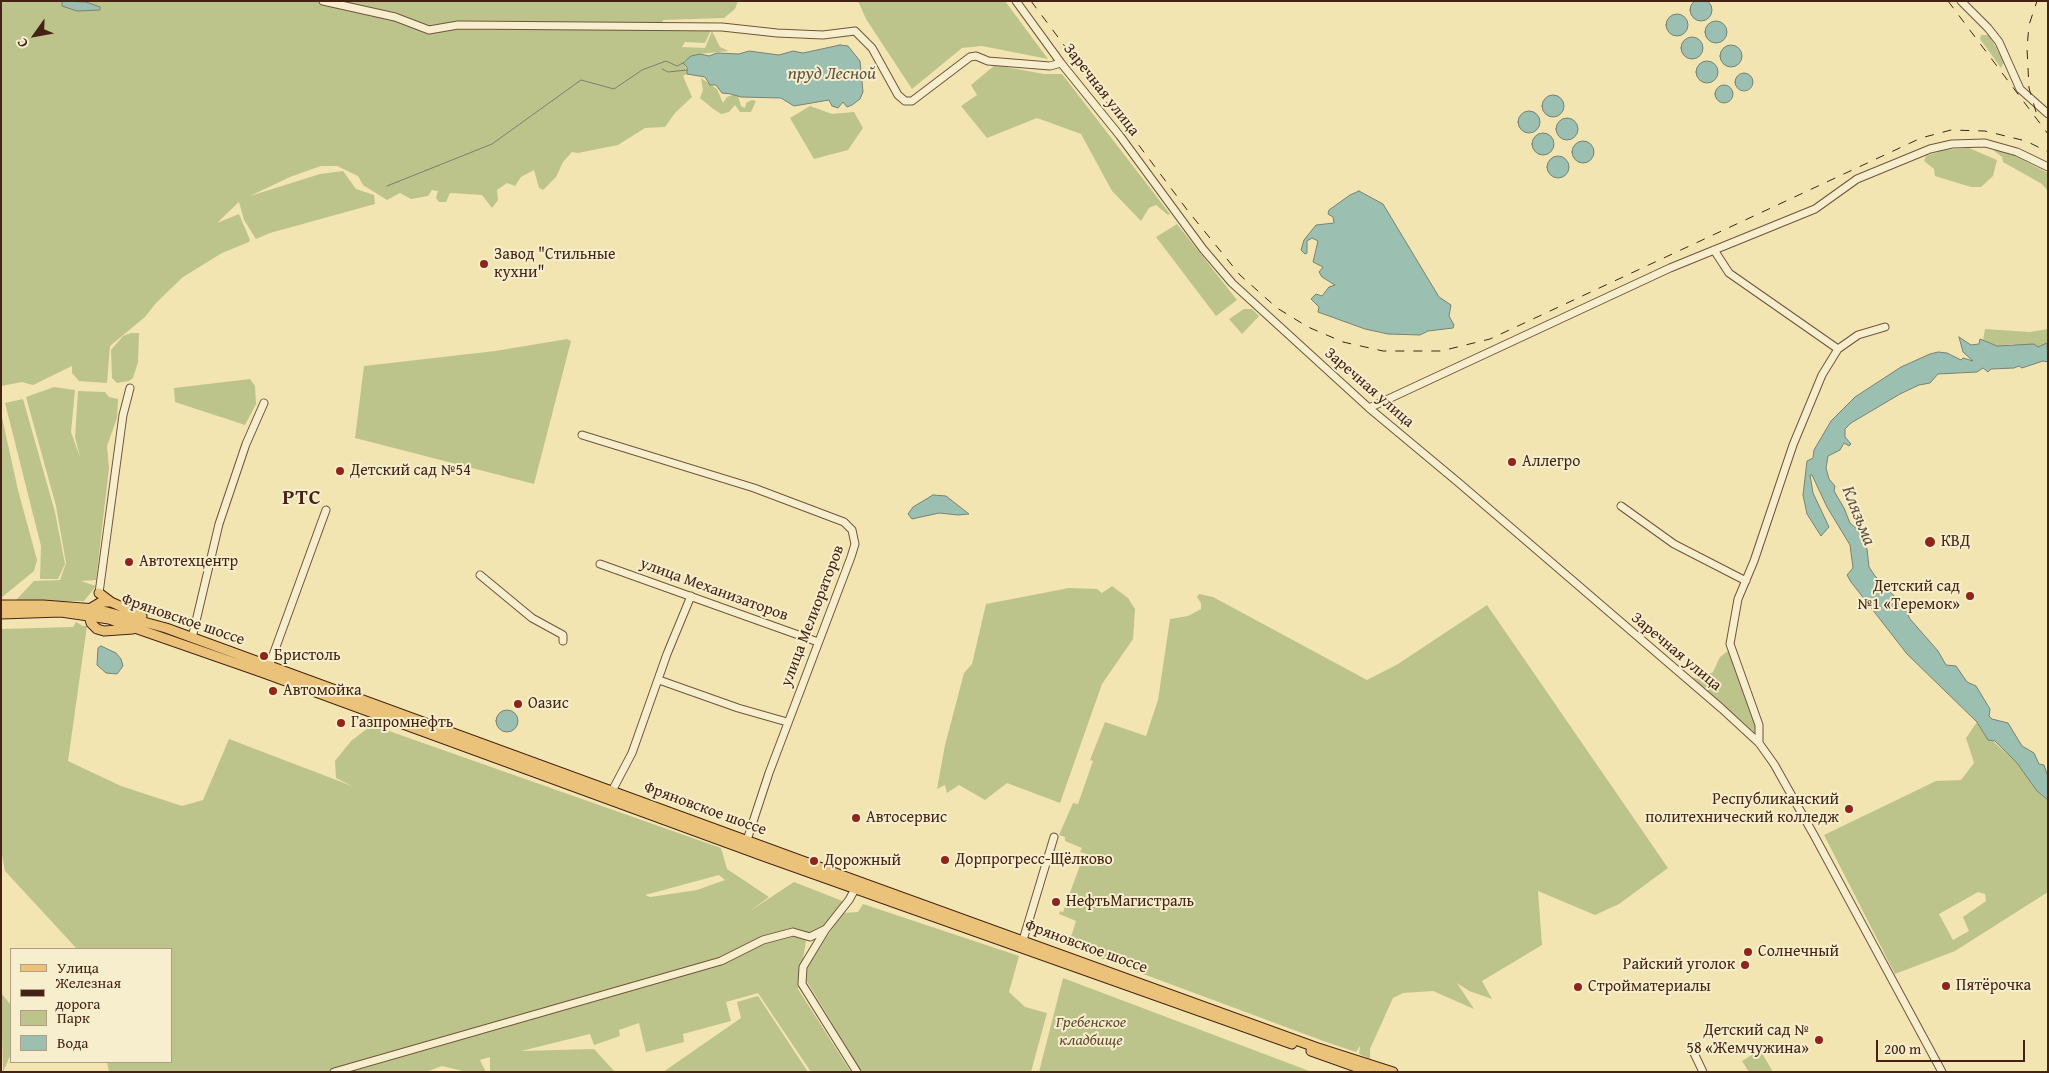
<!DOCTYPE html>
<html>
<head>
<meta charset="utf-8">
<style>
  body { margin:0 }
  #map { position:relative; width:2049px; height:1073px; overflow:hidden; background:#f3e5b2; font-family:"Gentium Book Plus",serif }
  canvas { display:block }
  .frame { position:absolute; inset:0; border:2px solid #452314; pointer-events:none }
  .legend { position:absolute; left:10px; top:948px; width:162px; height:115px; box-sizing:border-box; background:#f7eecd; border:1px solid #b09d83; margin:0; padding:6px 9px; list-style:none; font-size:15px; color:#452314 }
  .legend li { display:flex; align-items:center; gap:10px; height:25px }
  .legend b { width:25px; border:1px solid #b09d83 }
  .north { position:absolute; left:10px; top:10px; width:50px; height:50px; -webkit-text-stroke:4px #f7eecd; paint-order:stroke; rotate:238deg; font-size:14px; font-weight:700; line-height:20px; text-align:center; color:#452314 }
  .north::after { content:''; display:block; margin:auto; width:18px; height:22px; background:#452314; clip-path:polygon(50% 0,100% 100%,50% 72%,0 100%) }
  .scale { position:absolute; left:1876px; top:1040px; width:149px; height:22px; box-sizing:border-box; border:2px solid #452314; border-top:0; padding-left:6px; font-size:15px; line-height:18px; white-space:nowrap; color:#452314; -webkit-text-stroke:4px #f7eecd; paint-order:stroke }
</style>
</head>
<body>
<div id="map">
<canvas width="2049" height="1073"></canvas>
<div class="frame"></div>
<ul class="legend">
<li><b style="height:6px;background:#eac279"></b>Улица</li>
<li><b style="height:6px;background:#452314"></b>Железная дорога</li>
<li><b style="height:14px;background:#bdc48b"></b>Парк</li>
<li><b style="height:14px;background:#9bbfb0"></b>Вода</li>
</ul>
<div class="north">С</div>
<div class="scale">200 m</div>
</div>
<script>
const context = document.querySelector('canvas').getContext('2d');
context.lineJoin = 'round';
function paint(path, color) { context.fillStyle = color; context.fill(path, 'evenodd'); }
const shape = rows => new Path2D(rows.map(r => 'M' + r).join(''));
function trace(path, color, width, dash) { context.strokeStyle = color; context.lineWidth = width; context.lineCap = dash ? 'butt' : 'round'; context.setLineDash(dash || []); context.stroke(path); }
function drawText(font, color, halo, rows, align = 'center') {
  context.font = font + ' "Gentium Book Plus",serif'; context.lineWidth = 4; context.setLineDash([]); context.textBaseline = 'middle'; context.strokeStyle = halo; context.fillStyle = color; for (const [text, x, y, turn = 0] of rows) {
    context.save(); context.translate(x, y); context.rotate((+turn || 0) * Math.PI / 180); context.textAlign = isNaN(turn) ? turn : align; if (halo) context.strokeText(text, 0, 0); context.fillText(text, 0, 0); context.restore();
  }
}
paint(shape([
  [1,1,738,1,735,9,724,18,663,20,662,28,711,30,705,43,685,42,682,47,705,48,712,31,720,47,729,51,699,54,684,61,687,74,683,76,692,97,675,113,665,127,645,128,618,145,578,153,572,152,563,162,556,177,543,190,539,188,534,170,521,177,515,186,507,183,497,190,498,200,492,208,482,195,450,193,446,202,439,202,436,198,438,191,432,190,428,196,411,199,400,193,387,200,363,185,358,176,337,166,321,166,290,177,250,196,320,174,343,171,356,189,374,195,375,204,270,233,256,239,244,220,239,202,217,223,239,214,250,240,249,242,222,253,183,277,156,303,145,317,110,346,107,383,79,381,72,373,72,366,33,385,22,382,1,386],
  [858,1,1005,1,1048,59,982,46,962,48,912,89,866,19],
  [1981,35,1989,35,2004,62,2001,68,1980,39],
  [995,65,1044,74,1062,74,1170,214,1168,215,1156,205,1149,208,1141,221,1112,191,1081,134,1037,118,987,138,961,106,977,95,971,85],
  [701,78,717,89,723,103,727,97,737,93,741,106,745,108,746,103,752,100,756,101,751,112,740,112,735,105,729,112,721,114,712,108,700,98,703,90],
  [810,106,832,114,854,112,863,128,848,150,814,159,790,118],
  [1969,148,1997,160,1993,176,1981,187,1971,187,1935,176,1934,169,1924,161,1926,156,1944,150],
  [1992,149,2013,155,2048,173,2048,191,2042,184,2003,162,2002,157],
  [1177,224,1237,300,1216,316,1156,237],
  [1244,309,1252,309,1259,316,1242,334,1229,319],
  [1985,329,2030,332,2048,329,2048,344,2038,347,2018,346,2013,344,1997,346,1983,340],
  [131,333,139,333,138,362,133,378,129,381,117,383,112,378,111,350,123,336],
  [567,339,571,341,534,484,355,438,364,366,495,351],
  [250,379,255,386,256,404,245,425,175,402,174,388],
  [54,387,75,390,71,432,80,457,75,437,78,391,105,392,109,397,118,399,117,418,107,446,109,468,96,580,81,581,96,586,84,601,15,601,34,581,60,580,66,563,56,506,26,397],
  [23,399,55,512,65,564,58,579,40,579,41,546,5,403],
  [1,413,18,490,37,560,34,571,1,598],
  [1112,586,1128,598,1135,609,1133,639,1102,684,1060,803,1007,783,985,800,959,785,947,793,945,785,937,789,945,745,964,673,972,664,986,604,1069,588,1097,589,1102,593],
  [1199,594,1213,597,1367,680,1398,664,1487,605,1668,868,1619,904,1595,915,1538,891,1542,945,1482,981,1492,999,1469,991,1457,983,1474,1009,1433,991,1403,993,1393,998,1370,1049,1370,1059,1359,1054,1360,1046,1356,1052,1326,1042,1068,946,1076,921,1059,914,1060,911,1063,912,1083,857,1087,854,1080,852,1082,848,1065,841,1065,837,1059,835,1073,803,1078,804,1093,761,1090,760,1105,722,1146,736,1158,700,1170,619,1188,616,1201,609,1201,603,1197,597],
  [76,622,83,626,87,626,68,761,121,786,182,806,203,800,229,739,352,786,336,778,335,761,351,741,372,725,721,848,727,869,769,897,750,911,794,882,845,902,825,929,803,938,806,941,798,989,851,1072,811,1072,758,993,726,1002,731,1021,683,1034,684,1042,646,1052,639,1023,619,1030,620,1036,594,1045,590,1034,521,1051,594,1049,615,1072,490,1072,490,1057,480,1060,486,1072,467,1072,442,1066,426,1072,109,1072,107,1062,171,1062,171,949,77,949,5,871,1,850,1,629,73,627],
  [719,875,725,880,697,890,650,897,645,895],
  [1729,650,1757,726,1754,732,1691,677,1703,680,1705,676,1713,672,1720,657],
  [1977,722,1984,733,2017,763,2037,791,2048,800,2048,892,1955,951,1895,974,1824,835,1936,781,1961,780,1974,763,1966,738],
  [1978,892,1985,894,1986,901,1963,917,1969,931,1953,940,1939,914],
  [863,904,1019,956,1009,992,1025,1007,1047,1013,1031,1072,862,1072,806,980,807,968,842,913,858,912],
  [1063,978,1312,1072,1039,1072],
  [1,993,11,1005,11,1054,3,1072],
  [758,996,808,1072,663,1072,741,1018,737,1002],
  [1760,1050,1773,1072,1749,1072,1742,1061]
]), '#bdc48b');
const water = shape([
  '1690 10a11 11 0 1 1 22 0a11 11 0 1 1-22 0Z',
  [62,1,86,2,100,7,100,10,77,11,62,6,62,1],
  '1666 25a11 11 0 1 1 22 0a11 11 0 1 1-22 0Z',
  '1705 32a11 11 0 1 1 22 0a11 11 0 1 1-22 0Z',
  '1681 48a11 11 0 1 1 22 0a11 11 0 1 1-22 0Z',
  [840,45,848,46,860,61,863,92,860,99,852,105,847,107,843,102,838,108,832,106,829,100,794,106,781,98,741,97,731,94,722,93,716,85,710,85,705,77,687,74,687,67,683,63,691,56,700,54,709,56,717,53,739,54,749,51,779,55,793,51,803,53,840,45],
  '1720 56a11 11 0 1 1 22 0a11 11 0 1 1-22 0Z',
  '1696 72a11 11 0 1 1 22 0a11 11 0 1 1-22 0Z',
  '1735 82a9 9 0 1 1 18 0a9 9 0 1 1-18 0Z',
  '1715 94a9 9 0 1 1 18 0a9 9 0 1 1-18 0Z',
  '1542 106a11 11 0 1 1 22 0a11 11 0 1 1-22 0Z',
  '1518 122a11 11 0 1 1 22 0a11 11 0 1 1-22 0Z',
  '1556 129a11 11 0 1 1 22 0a11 11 0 1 1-22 0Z',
  '1532 144a11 11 0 1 1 22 0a11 11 0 1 1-22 0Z',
  '1572 152a11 11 0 1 1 22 0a11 11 0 1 1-22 0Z',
  '1547 167a11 11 0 1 1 22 0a11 11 0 1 1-22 0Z',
  [1359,191,1383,204,1439,297,1451,305,1449,316,1454,325,1453,328,1428,331,1420,335,1388,334,1365,329,1318,312,1319,307,1311,299,1316,294,1322,296,1329,287,1335,285,1322,277,1319,272,1323,267,1313,262,1318,241,1312,238,1307,241,1307,253,1305,254,1301,250,1304,240,1316,225,1334,223,1333,217,1328,214,1329,210,1350,195,1359,191],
  [1959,337,1971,345,1979,344,1980,339,1997,346,2034,344,2038,347,2047,343,2048,362,2043,361,2022,368,2019,366,2014,368,1991,369,1988,372,1983,368,1977,372,1938,374,1930,383,1919,385,1900,394,1851,423,1845,429,1845,437,1851,444,1849,446,1844,443,1840,450,1828,456,1826,468,1829,479,1835,486,1834,491,1844,508,1850,523,1858,530,1867,549,1869,567,1875,576,1898,600,1899,607,1905,609,1910,619,1938,651,1946,665,1956,666,1967,682,1976,686,1990,709,1989,716,1992,719,2008,723,2022,746,2034,753,2039,764,2044,765,2048,777,2048,800,2037,791,2017,763,1995,741,1988,740,1977,722,1907,654,1851,582,1847,575,1853,568,1850,545,1827,507,1812,475,1810,475,1813,493,1829,527,1821,536,1807,514,1803,495,1807,461,1813,458,1814,450,1831,421,1855,397,1901,367,1930,354,1938,352,1947,353,1961,360,1963,358,1973,361,1963,352,1959,337],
  [933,495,946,496,969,514,958,515,939,513,912,519,908,514,913,507,933,495],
  [101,646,116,653,121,659,123,666,117,674,106,673,97,665,98,648,101,646],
  '496 721a11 11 0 1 1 22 0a11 11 0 1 1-22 0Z'
]);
paint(water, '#9bbfb0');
trace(water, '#798172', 1);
trace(shape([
  [662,69,668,72,687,70],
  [387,186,492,144,581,80,614,89,642,70,666,61,677,66,683,63]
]), '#798172', 1);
const minor = shape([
  [323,1,395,17,429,30,458,25,722,27,777,33,823,35,855,31,872,48,898,95,905,101,912,101,970,57,976,56,988,61,1050,66,1061,63],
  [1016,1,1061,63,1120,136,1203,249,1232,283,1369,408,1459,483,1721,708,1759,743,1774,764,1815,837,1942,1072],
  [1961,1,1988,28,1999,42,2020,89,2048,114],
  [1714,250,1729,273,1838,349],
  [1369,408,1670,268,1815,209,1857,179,1930,149,1952,144,1985,143,2017,152,2048,167],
  [582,435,754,488,844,522,852,530,855,544,851,557,769,773,747,840],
  [1621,506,1674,544,1746,581],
  [600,564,818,642],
  [480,575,532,618,563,635,563,641],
  [99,593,123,415,130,388],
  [192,638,219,524,246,444,264,403],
  [269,666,326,510],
  [659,680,738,708,787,722],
  [1759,743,1759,725,1730,644,1738,599,1754,561,1793,445,1822,375,1838,349,1858,335,1885,327],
  [612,791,632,753,667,654,691,596],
  [855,889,849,900,826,929,803,967,802,984,857,1072],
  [1023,940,1054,837],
  [1693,1051,1703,1072],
  [334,1072,721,961,763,940,793,932,810,937,826,929]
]);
const major = shape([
  [99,593,111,602,142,616],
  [111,602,101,602,91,608,89,616,91,623,97,629,104,631,133,629],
  [1,605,43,605,96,609,166,628,849,878,1315,1047,1393,1072],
  [1,614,61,612,109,619,261,672,766,857,1292,1044],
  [1311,1051,1370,1072]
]);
trace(minor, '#70543c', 9);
trace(major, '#452314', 11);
trace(minor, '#f7eecd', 7);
trace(major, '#eac279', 9);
trace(shape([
  [1031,1,1188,211,1240,275,1277,308,1308,327,1343,342,1383,351,1441,351,1490,339,1921,138,1951,130,1985,131,2026,141,2048,152],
  [1948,1,2048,134],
  [2036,112,2029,88,2027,48,2029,25,2037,1]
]), '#452314', 1, [9, 9]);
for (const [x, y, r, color] of [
  [484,264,5,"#8f2418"],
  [1512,462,5,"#8f2418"],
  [340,471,5,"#8f2418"],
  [1930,542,6,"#8f2418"],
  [129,562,5,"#8f2418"],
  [1970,596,5,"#8f2418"],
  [264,656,5,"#8f2418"],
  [273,691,5,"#8f2418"],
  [518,704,5,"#8f2418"],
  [341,723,5,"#8f2418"],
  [1849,809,5,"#8f2418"],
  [856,818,5,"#8f2418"],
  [945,860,5,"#8f2418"],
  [814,861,5,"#8f2418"],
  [1056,902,5,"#8f2418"],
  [1748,952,5,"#8f2418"],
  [1745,965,5,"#8f2418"],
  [1946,986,5,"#8f2418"],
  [1578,987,5,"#8f2418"],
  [1819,1040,5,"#8f2418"]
]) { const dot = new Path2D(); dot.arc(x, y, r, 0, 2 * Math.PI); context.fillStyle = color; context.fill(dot); trace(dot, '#f7eecd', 2); }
drawText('16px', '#452314', '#f7eecd', [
  ["Заречная улица",1101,90,52],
  ["Заречная улица",1369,388,41],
  ["улица Механизаторов",714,590,20],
  ["улица Мелиораторов",813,616,-69],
  ["Фряновское шоссе",183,620,19],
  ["Заречная улица",1676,652,40],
  ["Фряновское шоссе",705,809,20],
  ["Фряновское шоссе",1086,947,20]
]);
drawText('16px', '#452314', '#f7eecd', [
  ["Завод \"Стильные",494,255],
  ["кухни\"",494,273],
  ["Аллегро",1522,462],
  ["Детский сад №54",350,471],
  ["КВД",1941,542],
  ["Автотехцентр",139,562],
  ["Детский сад",1960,587,"right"],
  ["№1 «Теремок»",1960,605,"right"],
  ["Бристоль",274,656],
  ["Автомойка",283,691],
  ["Оазис",528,704],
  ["Газпромнефть",351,723],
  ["Республиканский",1839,800,"right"],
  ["политехнический колледж",1839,818,"right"],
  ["Автосервис",866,818],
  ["Дорпрогресс-Щёлково",955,860],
  ["Дорожный",824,861],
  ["НефтьМагистраль",1066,902],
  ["Солнечный",1758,952],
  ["Райский уголок",1735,965,"right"],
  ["Пятёрочка",1956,986],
  ["Стройматериалы",1588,987],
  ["Детский сад №",1809,1031,"right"],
  ["58 «Жемчужина»",1809,1049,"right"]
], 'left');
drawText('italic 16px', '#634b32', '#f7eecd', [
  ["Гребенское",1091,1023],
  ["кладбище",1091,1041]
]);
drawText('italic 18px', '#5f5243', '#f7eecd', [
  ["пруд Лесной",832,74],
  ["Клязьма",1858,516,68]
]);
context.letterSpacing = '1px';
drawText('bold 21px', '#452314', '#f7eecd', [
  ["РТС",302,499]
]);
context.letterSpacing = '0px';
</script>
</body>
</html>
